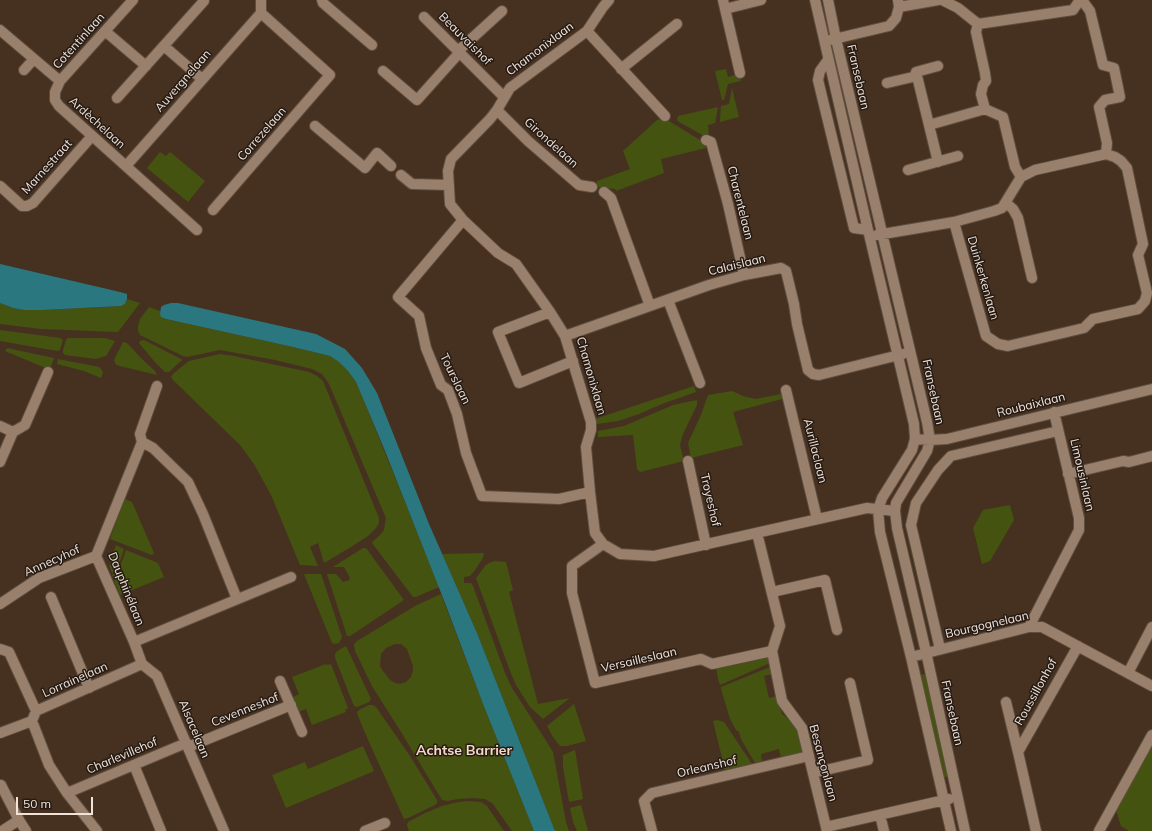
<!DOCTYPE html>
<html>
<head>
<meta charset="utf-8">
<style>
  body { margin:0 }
  #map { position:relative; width:1152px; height:831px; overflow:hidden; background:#463120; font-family:Mulish,sans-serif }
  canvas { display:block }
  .scale { position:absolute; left:16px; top:797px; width:77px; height:18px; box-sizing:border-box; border:2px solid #f1e3d8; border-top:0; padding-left:5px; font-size:12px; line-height:14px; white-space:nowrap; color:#f1e3d8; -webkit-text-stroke:3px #251b14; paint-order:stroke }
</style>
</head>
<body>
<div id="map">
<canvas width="1152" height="831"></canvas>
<div class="scale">50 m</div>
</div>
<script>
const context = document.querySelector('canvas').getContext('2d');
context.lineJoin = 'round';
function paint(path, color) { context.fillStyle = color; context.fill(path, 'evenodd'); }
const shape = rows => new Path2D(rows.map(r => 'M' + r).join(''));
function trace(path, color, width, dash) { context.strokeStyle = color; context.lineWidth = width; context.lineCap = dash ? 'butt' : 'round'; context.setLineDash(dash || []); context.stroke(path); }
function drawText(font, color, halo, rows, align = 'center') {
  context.font = font + ' Mulish,sans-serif'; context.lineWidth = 3; context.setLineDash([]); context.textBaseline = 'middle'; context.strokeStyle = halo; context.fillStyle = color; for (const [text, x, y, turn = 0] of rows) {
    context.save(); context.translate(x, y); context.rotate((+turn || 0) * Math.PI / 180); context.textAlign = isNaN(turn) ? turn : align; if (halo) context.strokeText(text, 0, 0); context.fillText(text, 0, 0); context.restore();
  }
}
paint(shape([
  [726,69,728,77,739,74,741,81,728,84,724,100,722,100,715,71],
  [732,88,739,117,720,122,721,106,729,104],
  [718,107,715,123,708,125,709,135,706,137,679,122,677,120,678,116],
  [664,118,705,143,706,148,661,159,664,173,616,191,615,189,598,187,596,184,597,181,630,169,623,151,657,120],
  [160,152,166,156,170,152,205,181,188,202,147,168],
  [127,299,140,303,118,332,41,329,0,324,0,303,13,308,24,310,43,310,121,306,125,304],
  [149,307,160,311,160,314,166,319,293,347,330,356,339,362,348,371,356,382,359,389,403,497,439,587,416,597,413,597,372,543,372,542,380,535,384,530,386,518,329,384,322,374,312,369,275,360,220,350,187,357,183,356,140,335,138,331,138,326,140,319],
  [0,330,60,338,63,340,60,350,57,351,0,341],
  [68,338,105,338,115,341,106,356,96,359,65,355,63,353,63,350,66,340],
  [144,340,181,359,182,360,169,372,165,372,154,361,139,343,140,341],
  [123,342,127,343,142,359,155,371,157,375,116,365,114,360],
  [7,348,54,358,50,369,48,369,5,351],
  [220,354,234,356,309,372,317,376,323,381,379,518,379,523,376,528,368,536,351,547,324,563,318,543,310,547,318,566,300,565,271,495,254,464,240,445,174,381,171,377,174,373,189,361],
  [58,359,99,367,102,370,103,373,101,378,84,371,57,364],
  [694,386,696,392,662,404,639,414,618,421,597,424,595,419],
  [732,391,743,396,756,399,781,394,782,399,733,412,743,445,691,458,688,443,701,415,708,395],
  [697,400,697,405,683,434,680,445,684,461,640,472,637,469,633,435,598,437,598,431,624,426,673,405],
  [125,499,132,502,154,553,152,555,110,539],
  [1010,505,1014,520,990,561,982,564,973,528,983,510],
  [116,545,124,549,117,571,112,573,109,565,114,563,112,557],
  [363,548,366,548,404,600,350,636,347,636,327,574,336,574,343,582,350,580,349,576,344,567,333,567],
  [126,550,158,563,164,577,120,595,112,575,118,573],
  [484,553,483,558,475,570,470,576,464,577,464,583,471,583,473,586,505,673,512,688,543,736,553,752,566,822,569,831,555,831,477,633,442,554],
  [495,561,506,562,513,590,509,592,538,704,570,698,543,719,530,707,516,685,510,671,476,578,485,566,489,563],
  [304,574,321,574,342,637,339,643,334,644,332,643],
  [441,594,483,704,534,831,512,831,493,804,485,799,473,798,458,799,447,801,442,800,401,732,372,686,355,651,354,644,357,641,415,606],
  [395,644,401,644,407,649,413,666,413,671,411,677,406,682,400,684,395,683,390,680,383,671,380,666,381,654,386,648],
  [346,646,371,699,369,702,357,707,354,706,335,658,335,654,337,651],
  [763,658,769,658,770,663,720,685,718,679,716,668,736,665],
  [326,664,327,665,331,664,348,708,345,710,346,712,312,725,306,709,298,712,292,698,299,694,292,677],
  [770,667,772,674,764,676,769,698,777,696,782,714,798,727,805,752,781,758,779,749,761,754,762,762,755,763,741,739,739,732,736,730,730,719,721,689,721,687],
  [926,674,950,776,943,778,919,675],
  [574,704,586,741,567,746,560,746,553,737,547,726],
  [369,705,373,705,376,707,410,756,437,800,437,803,435,805,408,818,404,819,369,742,358,716,357,712,359,710],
  [717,720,724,722,752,764,725,770,713,721],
  [1152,745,1152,831,1129,831,1121,826,1115,807],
  [363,746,374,771,286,808,272,775,305,762,308,769],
  [575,750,583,799,569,802,563,767,563,755],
  [469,801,481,802,487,806,504,831,409,831,407,825,408,822,425,813,442,806,458,802],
  [581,805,588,831,577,831,573,822,570,808]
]), '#455311');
paint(shape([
  [0,264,120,292,127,294,127,299,125,304,121,306,43,310,24,310,13,308,0,303],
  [171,303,178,303,316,334,345,349,362,368,377,393,429,524,477,633,555,831,534,831,483,704,445,603,385,451,356,382,348,371,339,362,330,356,293,347,166,319,161,317,160,314,161,307,164,305]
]), '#2b7780');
const minor = shape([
  [133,0,60,81,55,92,55,100,59,106,197,230],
  [322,0,323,3,372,45],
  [609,0,603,7,587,31,510,88,497,110,490,119,451,159,448,171,450,204,463,220,498,253,516,264,550,312,565,336,591,422,591,430,586,447,590,492,595,533,603,544,620,554,654,556,867,508,895,511],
  [723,0,740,73],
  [815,0,868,230,914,424,915,439,912,450,882,498,878,510,880,532,911,657,951,831],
  [828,0,836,39,927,422,930,440,927,451,896,503,895,511,897,528,926,652,965,831],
  [942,0,958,8,978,24,1073,10,1080,0],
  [1082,0,1090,11,1103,65,1114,68,1120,97,1105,100,1099,107,1107,143,1106,154],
  [899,7,938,0],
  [725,9,761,0],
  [424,17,504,97],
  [978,24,976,32,985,73,986,81,983,85,981,94,985,109,1003,117,1015,167,1021,177],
  [0,30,60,81],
  [105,31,146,66],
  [587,31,665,116],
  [830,40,889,26,896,18,899,7,898,0],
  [164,46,202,79],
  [458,51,502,11],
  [828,60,820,71,818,80,854,228,868,230],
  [938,66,916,72,929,125,985,109],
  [621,69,677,24],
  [24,70,34,59],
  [383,71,417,100,460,52],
  [887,83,917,76],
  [117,98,204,1],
  [497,110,528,141,579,185,592,187],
  [929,125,938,162],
  [315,126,365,168,377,153,391,166],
  [706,140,711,142,728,204,744,275],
  [126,166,261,13,261,0],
  [908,170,958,156],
  [401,175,412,184,449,185],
  [0,186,22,206,27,206,33,203,92,136],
  [604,192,611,198,650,306],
  [1006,203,1013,209,1018,218,1032,278],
  [213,210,330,75,261,13],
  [463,220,398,297,419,316,426,348,441,385,448,390,457,414,466,453,482,496,559,499,590,492],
  [877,235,954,222,994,211,1002,208,1021,177,1035,170,1106,154,1115,157,1121,161,1127,168,1143,244,1138,255,1147,293,1145,301,1138,309,1093,319,1084,328,1008,346,998,344,986,336,954,222],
  [668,300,700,383],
  [550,312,498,332,519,383,573,361],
  [565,336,709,285,744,275,781,268,786,271,794,304,797,324,808,370,813,374,819,375,903,354],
  [157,386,140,434,142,442,96,556,134,642,291,577],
  [786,390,817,519],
  [0,426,13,432],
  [915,439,930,440,947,439,1152,389],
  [142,442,153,448,188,482,203,514,237,599],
  [688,461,706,545],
  [0,462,13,432,25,425,48,372],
  [1068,474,1123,461,1129,462,1152,456],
  [757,533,780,626,772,651,782,701,802,728,827,831],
  [603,544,572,566,572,593,595,683,701,659,712,664,772,651],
  [772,592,825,580,837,630],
  [51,597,89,688],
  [0,604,39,578,96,556],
  [1029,627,1079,530,1079,518,1054,412],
  [134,642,142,664,157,676,224,831],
  [0,649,9,652,36,711],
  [940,649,911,525,916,503,938,470,951,456,1058,431],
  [911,657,1029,627,1042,627,1152,686],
  [1128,673,1152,627],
  [280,681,302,732],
  [1006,702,1018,752],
  [32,721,49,765,67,793,97,831],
  [0,733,32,721,36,711,142,664],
  [188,747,291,705],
  [134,765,161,831],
  [813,773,868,760,850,683],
  [1,785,19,820,26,831],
  [67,793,186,743],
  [880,815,884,831],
  [826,827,949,799],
  [2,831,19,820],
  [365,831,385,823],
  [652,831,644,801,652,793,809,756],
  [1036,831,1018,752,1078,646],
  [1099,831,1152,735]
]);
trace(minor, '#5f4d3e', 12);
trace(minor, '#99806d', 10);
drawText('12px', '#f1e3d8', '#251b14', [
  ["Beauvaishof",465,39,45],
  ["Cotentinlaan",79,41,-48],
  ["Chamonixlaan",540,49,-37],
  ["Fransebaan",858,77,77],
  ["Auvergnelaan",183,81,-49],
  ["Ardèchelaan",97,123,42],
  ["Correzelaan",262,134,-49],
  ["Girondelaan",551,143,42],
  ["Marnestraat",47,167,-48],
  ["Charentelaan",740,203,76],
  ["Calaislaan",737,265,-14],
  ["Duinkerkenlaan",983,278,74],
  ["Chamonixlaan",591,376,74],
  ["Tourslaan",455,379,64],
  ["Fransebaan",933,392,78],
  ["Roubaixlaan",1031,405,-14],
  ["Aurillaclaan",815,451,76],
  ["Limousinlaan",1082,475,77],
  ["Troyeshof",710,500,77],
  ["Annecyhof",52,561,-24],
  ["Dauphinélaan",126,589,68],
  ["Bourgognelaan",987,625,-13],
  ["Versailleslaan",639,660,-13],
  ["Lorrainelaan",75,680,-24],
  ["Roussillonhof",1036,692,-61],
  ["Cevenneshof",245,710,-22],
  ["Fransebaan",952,713,78],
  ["Alsacelaan",194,729,67],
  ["Charlevillehof",122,756,-23],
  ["Besançonlaan",823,763,75],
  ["Orleanshof",707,767,-13]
]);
drawText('bold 14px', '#f6d9c5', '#251b14', [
  ["Achtse Barrier",464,751]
]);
</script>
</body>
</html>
